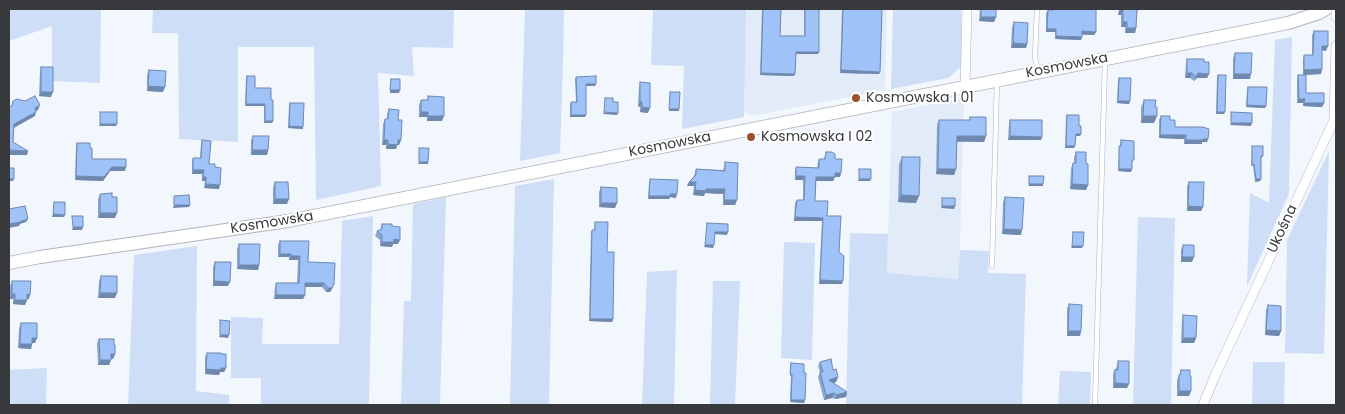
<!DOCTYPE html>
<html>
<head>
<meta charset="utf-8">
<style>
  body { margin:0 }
  #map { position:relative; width:1345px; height:414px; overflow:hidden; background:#f2f6fd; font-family:Poppins,sans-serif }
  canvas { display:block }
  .frame { position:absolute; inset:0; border:10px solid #37393c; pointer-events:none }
</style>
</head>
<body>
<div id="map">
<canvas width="1345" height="414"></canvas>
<div class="frame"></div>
</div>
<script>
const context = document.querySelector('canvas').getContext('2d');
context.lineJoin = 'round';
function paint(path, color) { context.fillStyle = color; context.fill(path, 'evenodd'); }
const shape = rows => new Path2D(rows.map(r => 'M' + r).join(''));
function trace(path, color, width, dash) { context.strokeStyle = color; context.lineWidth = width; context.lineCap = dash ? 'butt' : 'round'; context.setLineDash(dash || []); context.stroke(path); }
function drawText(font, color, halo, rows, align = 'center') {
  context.font = font + ' Poppins,sans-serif'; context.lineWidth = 4; context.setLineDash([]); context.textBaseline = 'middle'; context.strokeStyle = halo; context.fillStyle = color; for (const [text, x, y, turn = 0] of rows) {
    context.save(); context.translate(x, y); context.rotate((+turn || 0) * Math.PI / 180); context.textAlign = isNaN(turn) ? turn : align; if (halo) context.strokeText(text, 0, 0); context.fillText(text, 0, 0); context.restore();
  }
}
paint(shape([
  [746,9,887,9,885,90,751,116,744,110],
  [964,98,959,279,887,273,892,112]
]), '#e2ebf8');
paint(shape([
  [9,9,101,9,100,83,52,81,52,26,9,41],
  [153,9,454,9,453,48,412,47,414,76,378,73,381,186,316,200,314,47,238,47,238,142,179,139,178,33,152,33],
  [525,9,564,9,563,63,560,153,520,161],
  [653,9,746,9,744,117,682,129,684,66,651,65],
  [893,9,961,9,961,67,948,78,891,89],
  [1292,37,1289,194,1247,286,1250,193,1269,203,1275,40],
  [1329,151,1324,354,1285,353,1287,240],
  [554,179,549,405,510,405,515,186],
  [446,197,440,405,401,405,404,301,411,301,413,204],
  [373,216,369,405,261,405,261,378,231,378,231,317,263,318,262,344,339,344,342,221],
  [1138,217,1175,218,1171,405,1133,405],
  [850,233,888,234,887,273,958,279,960,250,989,251,988,273,1026,274,1022,405,846,405],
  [784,242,815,243,812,360,781,358],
  [197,246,196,391,229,395,229,405,128,405,134,255],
  [677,270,674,405,642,405,647,272],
  [713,281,740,281,735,405,710,405],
  [1253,362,1285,362,1284,405,1252,405],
  [47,368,46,405,9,405,9,370],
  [1060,371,1091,372,1090,405,1058,405]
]), '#cedef6');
const lane = shape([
  [1037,9,1035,57,1038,71],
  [992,266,997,81],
  [1095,405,1105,62]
]);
const street = shape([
  [1336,9,1336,17],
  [965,87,967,9],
  [1203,405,1214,378,1334,120,1336,46]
]);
const secondary = shape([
  [9,263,40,257,288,221,1288,23,1319,13,1326,9]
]);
trace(lane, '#b0b4bb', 5.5);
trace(street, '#b0b4bb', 10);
trace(secondary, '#b0b4bb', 14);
trace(lane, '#fff', 4.5);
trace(street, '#fff', 9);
trace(secondary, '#fff', 12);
paint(shape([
  [762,9,781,9,780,36,804,36,804,9,819,9,818,54,796,54,795,74,794,76,760,75],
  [839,9,882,9,880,72,879,74,840,73,842,10,839,10],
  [980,9,996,9,996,17,994,22,979,21],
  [1053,9,1096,9,1096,32,1094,35,1082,35,1081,40,1055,39,1055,32,1046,32,1046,13,1048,10,1052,10],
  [1119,9,1138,9,1137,13,1136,28,1135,33,1125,33,1125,27,1121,27,1121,15,1118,15],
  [1014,22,1027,44,1026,48,1011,48,1012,27],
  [1314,31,1326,51,1322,50,1322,69,1321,74,1303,75,1303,59,1304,55,1312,55,1312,35],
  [1235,53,1250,79,1233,79,1233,58],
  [1187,59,1204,62,1209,74,1207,78,1197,78,1194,81,1190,78,1185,78,1186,63],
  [41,67,51,97,39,96,40,72],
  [149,70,163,92,147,91,147,75],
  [1218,75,1224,114,1216,114,1217,77],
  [1298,75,1306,93,1324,103,1322,107,1303,106,1303,103,1297,103,1297,79],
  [247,76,255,88,271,100,273,121,272,123,264,123,264,106,245,106,246,78],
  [576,77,596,84,595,86,586,86,585,117,570,117,570,105,571,102,576,102,575,79],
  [1119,78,1130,101,1129,104,1117,103,1118,80],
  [640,82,648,113,640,112,640,107,638,106,639,87],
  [1248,87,1266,106,1265,108,1246,107,1247,89],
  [428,96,442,121,427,121,427,117,419,117,419,105,421,100,427,100],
  [1144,100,1155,107,1154,123,1141,123,1141,107],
  [290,103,303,129,288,128,289,105],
  [389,109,398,120,401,140,399,145,397,145,396,149,386,149,386,145,382,145,383,124,385,119,387,119,387,114],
  [1067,115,1079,126,1081,134,1080,136,1076,136,1075,146,1074,148,1065,148,1066,117],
  [1161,116,1170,120,1175,127,1207,142,1202,142,1202,144,1184,144,1184,139,1159,138,1159,120],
  [970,117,986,136,984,142,957,142,956,169,954,175,936,174,937,125,939,120,969,120],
  [1010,120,1042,137,1041,140,1008,140,1009,124],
  [253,136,268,150,267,155,251,155,251,140],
  [202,140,209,164,215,167,219,189,204,188,205,181,202,181,202,174,192,174,192,162,193,158,200,158,201,144],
  [1121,140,1133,162,1132,162,1131,172,1118,171,1119,149],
  [77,143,90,148,92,159,125,171,110,171,103,181,75,180,76,146],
  [1252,146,1263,156,1261,159,1261,179,1260,181,1255,182,1253,166,1251,166,1252,148],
  [826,152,835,159,841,173,840,177,835,177,833,181,816,181,815,201,827,216,839,252,842,284,819,284,822,221,794,221,795,203,797,200,803,200,803,180,795,180,795,171,796,167,817,168,818,162,819,159,824,159],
  [1076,152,1086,163,1088,185,1086,190,1070,189,1071,168,1073,163,1074,163,1074,157],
  [902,157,916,203,898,202,899,164],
  [725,162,737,200,735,205,723,205,723,194,705,193,704,196,693,195,694,186,687,186,689,182,694,176,696,169,723,170,724,167],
  [650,179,676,198,670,197,669,199,648,199,649,183],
  [275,182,287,204,273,204,273,187],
  [1189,182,1203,207,1201,211,1187,211,1187,186],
  [601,187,617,203,615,208,599,207,599,192],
  [100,194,112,197,115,218,98,218,98,199],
  [1005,197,1021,235,1002,234,1003,202],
  [595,222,607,252,613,319,612,322,589,321,591,232,592,230,594,230],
  [382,224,392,226,398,244,393,244,392,247,380,246,380,240,375,236,377,231,380,230],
  [280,241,308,262,332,289,330,292,326,292,322,287,305,287,305,295,303,299,274,299,275,287,276,283,297,283,298,260,289,260,289,257,278,257,278,245],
  [239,244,259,265,258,270,237,269,237,249],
  [1183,245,1192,262,1181,262,1181,250],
  [215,262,228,286,213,286,213,267],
  [101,276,115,298,98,298,99,281],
  [12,281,29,299,27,299,25,305,13,304,13,299,10,299,10,286],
  [1069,304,1081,331,1080,336,1067,336,1067,309],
  [1268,305,1281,331,1279,336,1265,335,1266,310],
  [1183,315,1196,338,1194,343,1181,343,1182,320],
  [21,323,37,338,35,343,32,343,31,349,18,348,19,328],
  [99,339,114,345,115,354,113,359,111,359,109,365,98,365,97,343],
  [207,353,226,368,224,372,220,372,219,375,205,374,205,357],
  [1118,361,1127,388,1113,388,1113,374,1115,369,1116,370,1117,365],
  [820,362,833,370,838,377,836,382,833,383,847,392,846,397,835,399,832,398,824,400,818,377,820,372,818,366],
  [791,363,804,373,805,400,804,403,790,402,791,376,790,376,790,366],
  [1181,370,1189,396,1177,396,1177,380]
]), '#89a7d6');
paint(shape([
  [1120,10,1123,10,1121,15,1118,15],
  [981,17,996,17,994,22,979,21],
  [1123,22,1127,22,1125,27,1121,27],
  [1127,28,1136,28,1135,33,1125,33],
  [1047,29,1056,29,1055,32,1046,32],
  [1082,31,1096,32,1094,35,1081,34],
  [1056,36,1082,37,1081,40,1055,39],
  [1013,43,1027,44,1026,48,1011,48],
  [1322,46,1328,46,1326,51,1321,50],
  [796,52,819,52,818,54,795,54],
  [1322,69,1321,74,1303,75,1304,70],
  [841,70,880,72,879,74,840,73],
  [761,73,795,74,794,76,760,75],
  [1187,73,1192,73,1190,78,1185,78],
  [1198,73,1209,74,1207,78,1197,78,1194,81],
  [1234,74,1251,74,1250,79,1233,79],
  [586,84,596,84,595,86,585,86],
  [148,86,165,87,163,92,147,91],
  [390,90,400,90,399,93,390,93],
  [41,92,53,92,51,97,39,96],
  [1299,99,1305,99,1303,103,1297,103],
  [1118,101,1130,101,1129,104,1117,103],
  [640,102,642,102,640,107,638,106],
  [1304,103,1324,103,1322,107,1303,106],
  [246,104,265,104,264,106,245,106],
  [40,105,38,110,33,113,35,108],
  [1247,105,1266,106,1265,108,1246,107],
  [642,107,650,108,648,113,640,112],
  [669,109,679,109,679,111,669,111],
  [36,112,35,116,12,129,14,124],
  [421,112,428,112,427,117,419,117],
  [604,112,618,113,617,115,603,114],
  [1217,112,1225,112,1224,114,1216,114],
  [571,115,586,115,585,117,570,117],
  [428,116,444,116,442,121,427,121],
  [1143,116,1157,116,1154,123,1141,123],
  [265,121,273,121,272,123,264,123],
  [1231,123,1252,123,1251,126,1230,125],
  [100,124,117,124,116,126,99,126],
  [289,126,303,127,303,129,288,128],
  [1076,134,1081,134,1080,136,1075,136],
  [1160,135,1186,135,1184,139,1159,138],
  [957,136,986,136,984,142,955,141],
  [1010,136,1042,137,1041,140,1008,140],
  [1203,139,1208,139,1207,142,1202,142,1202,144,1184,144,1186,140],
  [384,140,388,140,386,145,382,145],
  [398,140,401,140,399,145,397,145,396,149,386,149,388,144],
  [1066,146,1075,146,1074,148,1065,148],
  [9,150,28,151,27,155,9,155],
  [252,150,268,150,267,155,251,155],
  [419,162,428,162,428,164,418,164],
  [112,167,126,167,125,171,110,171,103,181,75,180,76,176],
  [938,169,956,169,954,175,936,174],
  [1119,169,1132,169,1131,172,1118,171],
  [193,170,204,170,202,174,192,174],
  [835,173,841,173,840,177,833,177],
  [796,176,805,176,803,180,795,180],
  [203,177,206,177,205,181,202,181],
  [816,177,835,177,833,181,815,181],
  [9,179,14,179,13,181,9,181],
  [859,179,871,179,870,181,858,181],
  [1256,179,1261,179,1260,181,1255,182],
  [689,182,696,182,694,186,687,186],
  [206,184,220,185,219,189,204,188],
  [1029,184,1043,184,1043,186,1028,186],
  [1072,184,1088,185,1086,190,1070,189],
  [706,189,725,189,723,194,705,193,704,196,693,195,695,190],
  [670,194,677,194,676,198,670,197,669,199,648,199,649,196],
  [901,195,919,196,916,203,898,202],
  [275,199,289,199,287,204,273,204],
  [724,200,737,200,735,205,723,205],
  [601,203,617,203,615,208,599,207],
  [174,205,190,205,189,207,173,208],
  [942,206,955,206,954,209,941,208],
  [1188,206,1203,207,1201,211,1187,211],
  [100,213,117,213,115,218,98,218],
  [53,214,65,215,64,217,52,217],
  [795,217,823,218,822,221,794,221],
  [28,219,26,222,20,224,19,226,9,228,9,224],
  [73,227,83,227,82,230,72,230],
  [1004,229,1022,230,1021,235,1002,234],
  [715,232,728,232,727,235,714,234],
  [394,239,400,240,398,244,393,244,392,247,380,246,382,242],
  [705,245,714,245,713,248,704,247],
  [1072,246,1083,246,1082,248,1071,248],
  [280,254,291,254,289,257,278,257],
  [291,256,300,256,298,260,289,260],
  [1182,257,1194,257,1192,262,1181,262],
  [239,265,259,265,258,270,237,269],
  [820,280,843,281,842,284,819,284],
  [214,281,230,282,228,286,213,286],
  [305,283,324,283,322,287,304,287],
  [334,285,332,289,330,292,326,292,328,288],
  [100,293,117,293,115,298,98,298],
  [12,294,15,294,13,299,10,299],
  [27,294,30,295,29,299,25,299],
  [276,295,305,295,303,299,274,299],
  [15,300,27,300,25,305,13,304],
  [590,319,613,319,612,322,589,321],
  [1266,330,1281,331,1279,336,1265,335],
  [1068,331,1081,331,1080,336,1067,336],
  [220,335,229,335,228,338,219,337],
  [32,338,37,338,35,343,31,343],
  [1183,338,1196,338,1194,343,1181,343],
  [20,344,32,344,31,349,18,348],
  [111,354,115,354,113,359,109,359],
  [100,360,111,360,109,365,98,365],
  [221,368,226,368,224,372,220,372,219,375,205,374,206,369],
  [838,377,836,382,827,385,829,380],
  [1115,383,1129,384,1127,388,1113,388],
  [1179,391,1191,391,1189,396,1177,396],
  [847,392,846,397,835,399,837,395],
  [834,393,832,398,824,400,826,395],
  [791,400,805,400,804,403,790,402]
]), '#6f88ae');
const building = shape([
  [763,9,781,9,780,36,805,36,805,9,819,9,819,52,796,52,795,74,761,73,763,9],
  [843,9,882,9,880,72,841,70,843,9],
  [981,9,996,9,996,17,981,17,981,9],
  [1053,9,1096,9,1096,32,1082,31,1082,37,1056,36,1056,29,1047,29,1048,10,1053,10,1053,9],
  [1120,9,1137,9,1136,28,1127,28,1127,22,1123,22,1123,10,1120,10,1120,9],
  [1014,22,1028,23,1027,44,1013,43,1014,22],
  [1314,31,1328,31,1328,46,1322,46,1322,69,1304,70,1304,55,1313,55,1314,31],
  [1235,53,1252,53,1251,74,1234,74,1235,53],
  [1187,59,1204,59,1204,62,1209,62,1209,74,1198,73,1196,77,1192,73,1187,73,1187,59],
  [41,67,53,67,53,92,41,92,41,67],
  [149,70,166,71,165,87,148,86,149,70],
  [1218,75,1226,75,1225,112,1217,112,1218,75],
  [1298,75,1306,75,1306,93,1324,93,1324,103,1304,103,1305,99,1299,99,1298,75],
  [247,76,255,76,255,88,271,88,271,100,273,100,273,121,265,121,265,104,246,104,247,76],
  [596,76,596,84,586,84,586,115,571,115,571,102,577,102,576,77,596,76],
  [1119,78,1131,78,1130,101,1118,101,1119,78],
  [391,79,400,79,400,90,390,90,391,79],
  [640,82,650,83,650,108,642,107,642,102,640,102,640,82],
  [1248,87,1267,87,1266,106,1247,105,1248,87],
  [670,92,680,92,679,109,669,109,670,92],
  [35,96,40,105,35,108,36,112,14,124,13,142,28,151,9,150,9,106,12,106,13,101,17,99,25,101,35,96],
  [428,96,444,97,444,116,428,116,428,112,421,112,421,100,428,100,428,96],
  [605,98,613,98,613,102,618,102,618,113,604,112,605,98],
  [1144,100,1156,100,1155,107,1157,107,1157,116,1143,116,1144,100],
  [290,103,304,103,303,127,289,126,290,103],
  [389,109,399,110,398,120,402,120,401,140,398,140,398,145,388,144,388,140,384,140,385,119,388,119,389,109],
  [100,112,117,112,117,124,100,124,100,112],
  [1231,112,1252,113,1252,123,1231,123,1231,112],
  [1067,115,1079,115,1079,126,1081,126,1081,134,1076,134,1075,146,1066,146,1067,115],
  [1161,116,1170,116,1170,120,1175,120,1175,127,1203,127,1209,129,1208,139,1203,139,1203,140,1186,140,1186,135,1160,135,1161,116],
  [970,117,986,117,986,136,957,136,956,169,938,169,939,120,970,120,970,117],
  [1010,120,1042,120,1042,137,1010,136,1010,120],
  [253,136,269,136,268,150,252,150,253,136],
  [202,140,211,141,209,164,215,164,215,167,221,168,220,185,206,184,206,177,203,177,204,170,193,170,193,158,201,158,202,140],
  [1121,140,1134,141,1134,160,1132,160,1132,169,1119,169,1119,146,1121,146,1121,140],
  [77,143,90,143,90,148,92,148,92,159,126,159,126,167,112,167,104,177,76,176,77,143],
  [1252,146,1263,146,1263,156,1261,156,1261,179,1256,179,1254,164,1252,164,1252,146],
  [419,148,429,148,428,162,419,162,419,148],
  [826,152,832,152,835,154,835,159,842,159,841,173,835,173,835,177,816,177,815,201,828,201,827,216,841,216,839,252,844,256,843,281,820,280,823,218,795,217,797,200,804,200,805,176,796,176,796,167,819,168,819,159,825,159,826,152],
  [1076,152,1086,152,1086,163,1088,164,1088,185,1072,184,1073,163,1076,163,1076,152],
  [902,157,920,157,919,196,901,195,902,157],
  [725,162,738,163,737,200,724,200,725,189,706,189,706,191,695,190,696,182,689,182,696,175,696,169,725,171,725,162],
  [9,168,14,168,14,179,9,179,9,168],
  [859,169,871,169,871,179,859,179,859,169],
  [1029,176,1044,176,1043,184,1029,184,1029,176],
  [650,179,678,180,677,194,670,194,671,196,649,196,650,179],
  [275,182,288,182,289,199,275,199,275,182],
  [1189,182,1204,182,1203,207,1188,206,1189,182],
  [601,187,617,188,617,203,601,203,601,187],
  [112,193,112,197,117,197,117,213,100,213,100,194,112,193],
  [189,195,190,205,174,205,174,196,189,195],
  [1005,197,1024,198,1022,230,1004,229,1005,197],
  [942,198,955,198,955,206,942,206,942,198],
  [54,202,65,202,65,215,53,214,54,202],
  [25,206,28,219,21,221,21,222,9,224,9,209,25,206],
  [72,216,83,216,83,227,73,227,72,216],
  [595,222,608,222,607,252,614,252,613,319,590,319,592,230,595,230,595,222],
  [707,223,728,224,728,232,715,232,714,245,705,245,707,223],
  [382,224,392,224,392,226,400,227,400,240,394,239,394,242,382,242,382,235,377,231,382,229,382,224],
  [1073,232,1084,232,1083,246,1072,246,1073,232],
  [280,241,309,241,308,262,335,263,334,285,331,288,328,288,324,283,305,283,305,295,276,295,276,283,299,283,300,256,291,256,291,254,280,254,280,241],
  [239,244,260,244,259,265,239,265,239,244],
  [1183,245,1194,245,1194,257,1182,257,1183,245],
  [215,262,231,262,230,282,214,281,215,262],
  [101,276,117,276,117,293,100,293,101,276],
  [12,281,31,281,30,295,27,294,27,300,15,300,15,294,12,294,12,281],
  [1069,304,1082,305,1081,331,1068,331,1069,304],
  [1268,305,1281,306,1281,331,1266,330,1268,305],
  [1183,315,1197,316,1196,338,1183,338,1183,315],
  [220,320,230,321,229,335,220,335,220,320],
  [21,323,37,323,37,338,32,338,32,344,20,344,21,323],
  [99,339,114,339,114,345,115,345,115,354,111,354,111,360,100,360,99,339],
  [207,353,221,353,221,354,226,354,226,368,221,368,220,370,206,369,207,353],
  [831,359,833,370,836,369,838,377,829,380,847,392,837,395,834,393,826,395,820,372,823,372,820,362,831,359],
  [1118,361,1129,361,1129,384,1115,383,1115,369,1118,370,1118,361],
  [791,363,804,364,804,373,806,373,805,400,791,400,792,374,790,374,791,363],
  [1181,370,1190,370,1190,375,1191,376,1191,391,1179,391,1179,375,1180,375,1181,370]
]);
paint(building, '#9fc2f9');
trace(building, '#6f88ae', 1);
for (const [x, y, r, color] of [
  [856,98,5,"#99532a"],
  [751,137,5,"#99532a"]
]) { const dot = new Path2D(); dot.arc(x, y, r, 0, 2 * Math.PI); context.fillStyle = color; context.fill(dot); trace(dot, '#fff', 2); }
drawText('14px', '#37393c', '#fff', [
  ["Kosmowska",1067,66,-11],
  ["Kosmowska",670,145,-11],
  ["Kosmowska",272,223,-9],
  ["Ukośna",1283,229,-65]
]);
drawText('14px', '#37393c', '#fff', [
  ["Kosmowska I 01",866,98],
  ["Kosmowska I 02",761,137]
], 'left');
</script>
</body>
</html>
